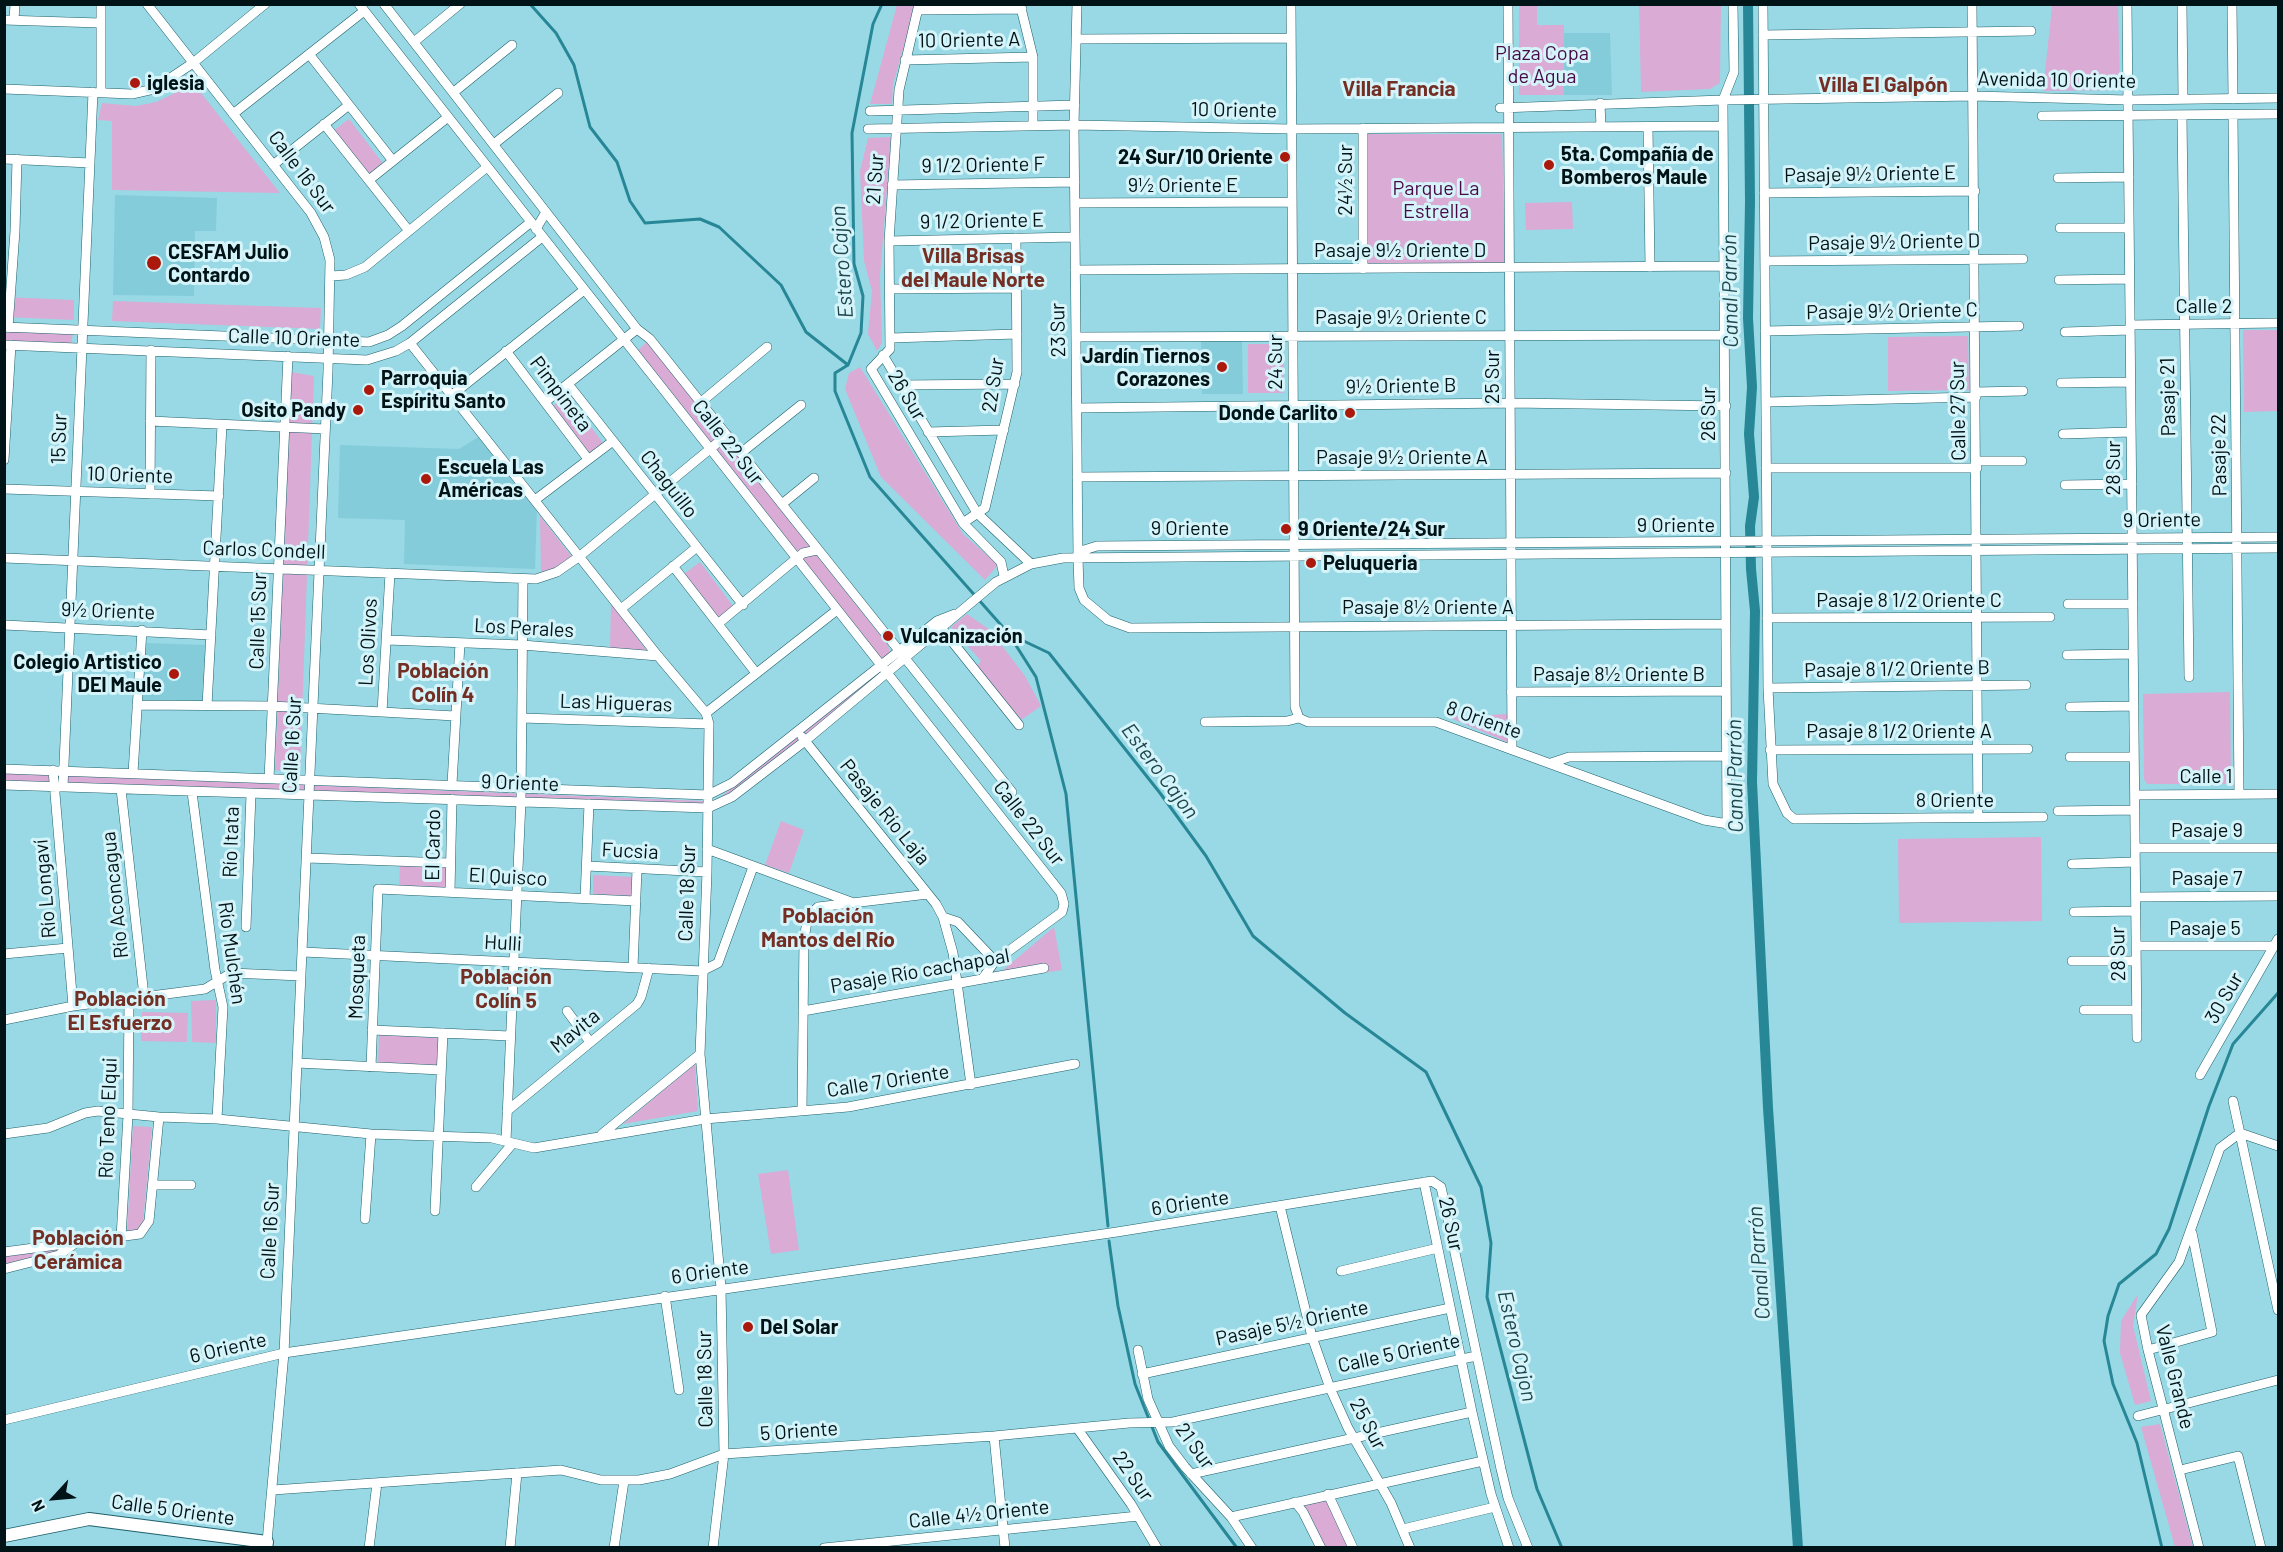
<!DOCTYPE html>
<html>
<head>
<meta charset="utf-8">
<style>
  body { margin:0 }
  #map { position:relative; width:2283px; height:1552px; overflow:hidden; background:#99d9e5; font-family:Barlow,sans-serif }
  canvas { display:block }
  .frame { position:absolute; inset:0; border:6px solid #001317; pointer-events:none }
  .north { position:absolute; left:24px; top:1468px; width:60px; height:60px; -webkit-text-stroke:4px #d5f4fa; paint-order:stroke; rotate:244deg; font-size:16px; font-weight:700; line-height:24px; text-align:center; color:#001317 }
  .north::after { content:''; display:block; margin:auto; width:21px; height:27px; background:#001317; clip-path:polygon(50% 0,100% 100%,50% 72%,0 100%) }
</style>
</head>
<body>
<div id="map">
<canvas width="2283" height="1552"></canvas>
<div class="frame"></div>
<div class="north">N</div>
</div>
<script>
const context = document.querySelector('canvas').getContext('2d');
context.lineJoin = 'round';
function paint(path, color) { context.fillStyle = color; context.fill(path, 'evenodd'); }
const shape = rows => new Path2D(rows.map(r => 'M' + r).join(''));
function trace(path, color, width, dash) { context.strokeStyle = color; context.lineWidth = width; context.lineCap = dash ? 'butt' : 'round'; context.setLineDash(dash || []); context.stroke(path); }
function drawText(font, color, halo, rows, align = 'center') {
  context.font = font + ' Barlow,sans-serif'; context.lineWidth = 6; context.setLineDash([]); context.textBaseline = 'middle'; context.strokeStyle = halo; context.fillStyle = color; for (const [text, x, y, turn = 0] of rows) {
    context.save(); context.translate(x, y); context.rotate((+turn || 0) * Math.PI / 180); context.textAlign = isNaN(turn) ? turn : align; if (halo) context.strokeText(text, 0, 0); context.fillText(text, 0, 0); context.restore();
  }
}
paint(shape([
  [1564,33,1610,33,1612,95,1564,95],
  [115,195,217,198,216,231,195,231,194,296,113,295],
  [1242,340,1243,394,1202,394,1201,341],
  [480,436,537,509,535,569,404,564,405,520,338,518,340,445,459,449],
  [144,643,206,645,204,706,142,704]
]), '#84ccda');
paint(shape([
  [897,5,916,5,893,84,892,104,870,104],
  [1519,5,1537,5,1537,25,1564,25,1564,95,1519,95],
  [1639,5,1721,5,1720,83,1710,89,1641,92],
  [2118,5,2120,90,2043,91,2052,6],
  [190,79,280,193,112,190,112,121,98,120,102,103,136,106,156,102,173,94],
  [349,119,385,166,370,178,333,131],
  [1366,134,1502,134,1505,264,1370,265,1367,262],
  [891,137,880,276,882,343,877,351,868,334,872,291,864,261,860,171,868,138],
  [1572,202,1573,229,1526,230,1525,203],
  [5,297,74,300,74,320,5,317],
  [113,301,321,308,320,329,112,321],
  [5,330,73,333,71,344,5,342],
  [2243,330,2278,330,2278,411,2244,412],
  [1968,336,1969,390,1888,391,1888,337],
  [647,342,888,645,890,655,885,659,879,657,638,350],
  [1248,344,1284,344,1284,393,1248,393],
  [860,367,963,534,998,565,985,580,881,477,845,389,849,373],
  [291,372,314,376,300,773,275,770],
  [567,395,603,443,588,455,552,407],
  [540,516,572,557,558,567,541,573],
  [700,562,736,610,720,622,684,574],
  [611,603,650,655,610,650],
  [967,614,990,630,1025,676,1041,706,1021,720,977,666,981,661,951,627],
  [882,669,888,677,724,806,722,796],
  [2230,692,2231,784,2147,784,2144,779,2143,694],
  [1507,714,1507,742,1448,717],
  [5,773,703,801,702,810,5,783],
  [781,821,804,830,789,873,765,865],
  [2041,837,2042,921,1899,923,1898,839],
  [400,864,446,866,445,888,399,886],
  [593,875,633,877,632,896,593,894],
  [1054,927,1062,970,990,981],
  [216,1000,216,1043,192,1042,191,1001],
  [142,1012,188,1013,187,1042,141,1041],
  [379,1035,440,1038,440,1068,378,1064],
  [695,1064,698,1111,623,1124],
  [133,1126,152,1127,143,1222,137,1232,127,1234],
  [788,1170,799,1250,771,1254,758,1174],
  [68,1246,57,1253,5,1265,4,1254],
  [2138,1294,2133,1326,2151,1401,2135,1405,2120,1353,2121,1321],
  [2160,1424,2193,1547,2175,1547,2141,1427],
  [1328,1494,1353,1547,1321,1547,1295,1502]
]), '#daabd4');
trace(shape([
  [530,4,556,33,574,65,590,127,617,162,630,201,645,223,700,219,719,227,781,285,806,332,848,365],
  [882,4,873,24,852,133,854,264,863,296,861,333,848,365,835,373,835,391,870,477,1009,634,1049,653,1160,793,1206,856,1253,936,1345,1013,1426,1072,1481,1187,1491,1243,1487,1297,1537,1489,1562,1548],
  [1010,636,1036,677,1066,794,1108,1226],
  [1109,1241,1118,1306,1135,1384,1158,1442,1237,1548],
  [2162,1548,2137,1443,2113,1384,2104,1341,2108,1316,2119,1284,2156,1254,2169,1229,2209,1106,2233,1044,2278,993]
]), '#278796', 3);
trace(shape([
  [1748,4,1750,202,1748,318,1752,387,1749,434,1754,497,1750,526,1751,569,1755,611,1752,782,1768,1108,1798,1548]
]), '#278796', 10);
const minor = shape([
  [147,4,311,213,324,237,330,260,328,371,284,1353,267,1542],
  [359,4,1061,893,1064,904,1062,912,995,961,983,978],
  [384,4,546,212,536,229],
  [919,4,899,90,889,241,890,349,871,369,963,523,1001,562,1004,576],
  [1020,4,1033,57,1033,126],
  [1077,4,1074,125,1078,558,1079,588,1084,600,1108,620,1130,628,1726,624],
  [1291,4,1295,707,1299,718],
  [1508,4,1512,748],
  [1763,4,1768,688,1773,784,1787,813,1794,819,2043,817],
  [1972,4,1978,817],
  [2127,4,2137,1038],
  [2182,4,2183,99],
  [2232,4,2233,99],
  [918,10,1022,9],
  [4,20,100,23],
  [14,20,15,4],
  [1763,35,2031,31],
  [1076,39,1291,38],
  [414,42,460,4],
  [309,54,393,161],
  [905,60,1033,57],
  [4,89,132,94,154,89,193,63,265,4],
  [101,92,101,4],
  [454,92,512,45],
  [1600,103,1601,127],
  [1500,108,1723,100,1974,96,2128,100,2278,98],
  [870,111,1075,105],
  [233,114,364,11],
  [2182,115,2189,677],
  [2233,115,2239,794],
  [2042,116,2278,114],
  [324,124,409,231],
  [1648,127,1650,267],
  [1363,128,1363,269],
  [868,129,1074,125,1291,129,1723,126],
  [494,144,558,93],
  [4,159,90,163],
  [273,165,349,105],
  [2058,178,2129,177],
  [369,180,448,117],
  [892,185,1075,182],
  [1764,193,1975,191],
  [1075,203,1292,202],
  [546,212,637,329],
  [2060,228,2129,228],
  [889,241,1075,237],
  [1765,261,2023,259],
  [1075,270,1725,266],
  [331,276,346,275,365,267,487,167],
  [2059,280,2129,279],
  [890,289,1016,288],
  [2130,325,2278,323],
  [4,327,369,342,388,335,402,326,531,222],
  [8,328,15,231,17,159],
  [1765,331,2019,326],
  [2065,332,2130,330],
  [1076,337,1726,335],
  [891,338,1017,334],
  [410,343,658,656,706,713,709,724,707,872,700,1054,721,1288,724,1454,713,1548],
  [4,345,367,360,396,351,410,343,542,237],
  [506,351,588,459],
  [883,355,977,513,1031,564],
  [2061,383,2130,382],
  [568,384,743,605],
  [900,385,1015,384],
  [1976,392,2023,391],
  [452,395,584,290],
  [545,402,637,329,650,339,1012,792],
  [1766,402,1976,397],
  [700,403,767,347],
  [1077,408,1510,403,1726,406],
  [150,421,325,429],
  [928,432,1004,430],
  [2063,434,2131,432],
  [741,453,801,405],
  [4,460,11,345],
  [1977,461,2022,461],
  [1766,468,1977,468],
  [1077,477,1726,473],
  [2065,485,2132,484],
  [4,489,219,496],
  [150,494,151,350],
  [535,500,613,441],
  [782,504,814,478],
  [963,523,985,508,1017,372,1016,238],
  [4,558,536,579,557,572,580,556,727,435],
  [1078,558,1084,550,1097,546,2278,537],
  [673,566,756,673],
  [2068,604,2133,604],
  [621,609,697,547],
  [1767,618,2050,617],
  [719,623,803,553,817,550],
  [4,625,211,635],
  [942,629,1019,725],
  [387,640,522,645,658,656],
  [2067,655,2133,654],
  [1768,688,2026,685],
  [1511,692,1726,691],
  [137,705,272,706,455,716],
  [207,706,222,425],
  [2070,707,2134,706],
  [382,712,390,573],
  [706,713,837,610],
  [522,718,709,724],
  [1205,722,1287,721,1299,718,1308,722,1436,722,1704,820,1740,826],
  [802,737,936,904,943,917,953,953,971,1085],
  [1770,750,2028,749],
  [2070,757,2134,757],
  [1551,763,1569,757,1727,756],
  [4,769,708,795,732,783,937,621,955,614],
  [53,770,73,1006],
  [133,773,142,630],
  [269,779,288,356],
  [452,784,460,643],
  [4,785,708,808,732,797,805,741,996,582,1031,564,1063,558,2278,548],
  [63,787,93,92],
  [121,789,144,996],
  [192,792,215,970,223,1007,217,1119],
  [2135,795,2278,794],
  [2058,811,2135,810],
  [1727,825,1723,100,1734,72,1733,4],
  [2135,848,2278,848],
  [707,849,851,902],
  [307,858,449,863],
  [2072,864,2135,862],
  [587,866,707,872],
  [450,892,452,799],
  [2136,897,2278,896],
  [585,898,589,804],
  [2074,912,2136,911],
  [943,917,958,922,995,961],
  [246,927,251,794],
  [2136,946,2275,946],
  [303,952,702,971,718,963,753,867],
  [4,954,68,948],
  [2072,961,2136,961],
  [633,967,637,870],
  [2084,1010,2137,1010],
  [567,1011,590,1042],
  [803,1011,1044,968],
  [4,1020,73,1006,205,989,231,973,301,976],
  [372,1030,510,1036],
  [297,1063,441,1070],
  [371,1067,378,889,636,901],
  [2200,1075,2278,939],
  [2233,1101,2278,1310],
  [802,1110,804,939,808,916,818,907,928,894],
  [507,1111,637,1004,641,997,649,968],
  [4,1134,48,1128,85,1113,98,1111,159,1117,217,1119,371,1134,492,1138,534,1148,705,1119,848,1107,1075,1064],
  [602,1134,700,1054],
  [506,1141,521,801,523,579],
  [1424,1182,1472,1412,1491,1494,1509,1548],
  [153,1185,191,1185],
  [476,1187,513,1143],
  [1280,1206,1312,1337,1330,1388,1348,1428,1391,1503,1410,1548],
  [435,1211,443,1033],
  [365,1219,371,1134],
  [121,1238,128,1115,129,999],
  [4,1252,140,1234,149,1221,159,1117],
  [4,1269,59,1255,74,1244],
  [1341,1271,1438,1248],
  [665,1296,679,1390],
  [1138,1350,1148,1399,1169,1446,1185,1467,1231,1517,1252,1548],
  [2148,1350,2212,1332,2192,1233],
  [1142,1374,1450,1308],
  [2138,1416,2278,1380],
  [4,1420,284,1353,1117,1232,1432,1181,1441,1187,1501,1469,1508,1498,1528,1548],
  [1077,1428,1131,1504,1157,1548],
  [994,1436,1005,1548],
  [2180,1470,2238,1456,2261,1548],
  [1191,1474,1472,1412],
  [273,1490,561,1470,601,1480,639,1480,670,1474,724,1454,994,1436,1129,1423,1173,1422,1476,1356],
  [1328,1494,1353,1548],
  [1295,1502,1303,1512,1321,1548],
  [1231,1517,1483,1461],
  [1403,1529,1495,1507],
  [369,1548,377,1483],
  [510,1548,517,1473],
  [614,1548,624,1481],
  [824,1548,1138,1516],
  [2199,1548,2148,1350,2141,1315,2179,1262,2220,1148,2240,1133,2278,1146]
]);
const major = shape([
  [4,1536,89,1519,267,1542,266,1548]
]);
trace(minor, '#1e616b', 10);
trace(major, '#1e616b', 14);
trace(minor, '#fff', 9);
trace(major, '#fff', 12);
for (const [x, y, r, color] of [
  [135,83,6,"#aa190c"],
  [1285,157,6,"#aa190c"],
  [1549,165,6,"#aa190c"],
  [154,263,8,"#aa190c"],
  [1222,367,6,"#aa190c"],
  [369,390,6,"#aa190c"],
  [358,410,6,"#aa190c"],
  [1350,413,6,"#aa190c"],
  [426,479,6,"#aa190c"],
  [1286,529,6,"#aa190c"],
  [1311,563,6,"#aa190c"],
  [888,636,6,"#aa190c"],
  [174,674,6,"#aa190c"],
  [748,1327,6,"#aa190c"]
]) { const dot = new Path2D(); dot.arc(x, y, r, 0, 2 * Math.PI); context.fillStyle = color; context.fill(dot); trace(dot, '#d5f4fa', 2); }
drawText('20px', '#001317', '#d5f4fa', [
  ["10 Oriente A",969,40,-1],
  ["Avenida 10 Oriente",2057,80,1],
  ["10 Oriente",1234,110,1],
  ["9 1/2 Oriente F",983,165,-1],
  ["Calle 16 Sur",302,172,53],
  ["Pasaje 9½ Oriente E",1870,174,-1],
  ["21 Sur",875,179,-86],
  ["24½ Sur",1345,180,-90],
  ["9½ Oriente E",1183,185],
  ["9 1/2 Oriente E",982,221,-1],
  ["Pasaje 9½ Oriente D",1894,242,-1],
  ["Pasaje 9½ Oriente D",1400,250],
  ["Calle 2",2204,306],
  ["Pasaje 9½ Oriente C",1892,311,-1],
  ["Pasaje 9½ Oriente C",1401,317],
  ["23 Sur",1058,330,-91],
  ["Calle 10 Oriente",294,338,2],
  ["24 Sur",1275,362,-90],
  ["25 Sur",1492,377,-90],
  ["22 Sur",993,385,-81],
  ["9½ Oriente B",1401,386,-1],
  ["Pimpineta",561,394,53],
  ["26 Sur",907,395,59],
  ["Pasaje 21",2168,397,-91],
  ["Calle 27 Sur",1958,411,-91],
  ["26 Sur",1708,414,-90],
  ["15 Sur",59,439,-88],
  ["Calle 22 Sur",728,442,52],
  ["Pasaje 22",2219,455,-91],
  ["Pasaje 9½ Oriente A",1402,457],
  ["28 Sur",2113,468,-90],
  ["10 Oriente",130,475,2],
  ["Chaguillo",669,484,52],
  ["9 Oriente",2162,520,-1],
  ["9 Oriente",1676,525],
  ["9 Oriente",1190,528],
  ["Carlos Condell",264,550,2],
  ["Pasaje 8 1/2 Oriente C",1909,600],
  ["Pasaje 8½ Oriente A",1428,607],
  ["9½ Oriente",108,611,2],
  ["Calle 15 Sur",258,621,-88],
  ["Los Perales",524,628,3],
  ["Los Olivos",368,642,-87],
  ["Pasaje 8 1/2 Oriente B",1897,669,-1],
  ["Pasaje 8½ Oriente B",1619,674],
  ["Las Higueras",616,703,2],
  ["8 Oriente",1484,720,19],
  ["Pasaje 8 1/2 Oriente A",1899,731],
  ["Calle 16 Sur",292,745,-87],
  ["Calle 1",2206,776],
  ["9 Oriente",520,783,2],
  ["8 Oriente",1955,800],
  ["Pasaje Río Laja",885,812,51],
  ["Calle 22 Sur",1029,823,52],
  ["Pasaje 9",2207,830],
  ["Río Itata",231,842,-88],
  ["El Cardo",433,845,-89],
  ["Fucsia",630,851,3],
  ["El Quisco",508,877,3],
  ["Pasaje 7",2207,878],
  ["Río Longaví",45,889,-95],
  ["Calle 18 Sur",687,893,-88],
  ["Río Aconcagua",115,895,-96],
  ["Pasaje 5",2205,928],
  ["Hulli",503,943,3],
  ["Río Mulchén",232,953,82],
  ["28 Sur",2118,954,-91],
  ["Pasaje Río cachapoal",920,971,-10],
  ["Mosqueta",357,977,-88],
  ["30 Sur",2224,998,-60],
  ["Mavita",575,1031,-39],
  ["Calle 7 Oriente",888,1081,-9],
  ["Río Teno Elqui",108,1118,-88],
  ["6 Oriente",1190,1203,-9],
  ["26 Sur",1451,1224,78],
  ["Calle 16 Sur",270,1231,-87],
  ["6 Oriente",710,1272,-8],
  ["Pasaje 5½ Oriente",1292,1323,-12],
  ["6 Oriente",228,1348,-13],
  ["Calle 5 Oriente",1399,1353,-12],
  ["Valle Grande",2175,1377,76],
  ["Calle 18 Sur",705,1379,-91],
  ["25 Sur",1368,1424,62],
  ["5 Oriente",799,1431,-4],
  ["21 Sur",1195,1446,54],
  ["22 Sur",1133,1476,55],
  ["Calle 5 Oriente",173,1510,8],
  ["Calle 4½ Oriente",979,1514,-6]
]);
drawText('20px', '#490946', '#d5f4fa', [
  ["Plaza Copa",1542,53],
  ["de Agua",1542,76],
  ["Parque La",1436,188],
  ["Estrella",1436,211]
]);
drawText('bold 20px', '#001317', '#d5f4fa', [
  ["iglesia",147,83],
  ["5ta. Compañía de",1561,154],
  ["Bomberos Maule",1561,177],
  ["24 Sur/10 Oriente",1273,157,"right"],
  ["CESFAM Julio",168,252],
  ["Contardo",168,275],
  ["Jardín Tiernos",1210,356,"right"],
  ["Corazones",1210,379,"right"],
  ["Parroquia",381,378],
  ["Espíritu Santo",381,401],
  ["Osito Pandy",346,410,"right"],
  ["Donde Carlito",1338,413,"right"],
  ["Escuela Las",438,467],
  ["Américas",438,490],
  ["9 Oriente/24 Sur",1298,529],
  ["Peluqueria",1323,563],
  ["Vulcanización",900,636],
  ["Colegio Artistico",162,662,"right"],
  ["DEl Maule",162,685,"right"],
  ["Del Solar",760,1327]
], 'left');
drawText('bold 21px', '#742f25', '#d5f4fa', [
  ["Villa El Galpón",1883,85],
  ["Villa Francia",1399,89],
  ["Villa Brisas",973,256],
  ["del Maule Norte",973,280],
  ["Población",443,671],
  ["Colín 4",443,695],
  ["Población",828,916],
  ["Mantos del Río",828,940],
  ["Población",506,977],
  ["Colín 5",506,1001],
  ["Población",120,999],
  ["El Esfuerzo",120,1023],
  ["Población",78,1238],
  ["Cerámica",78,1262]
]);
drawText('italic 21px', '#1d464d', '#d5f4fa', [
  ["Estero Cajon",842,262,-94],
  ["Canal Parrón",1730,291,-91],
  ["Estero Cajon",1160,771,53],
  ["Canal Parrón",1735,776,-91],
  ["Canal Parrón",1759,1263,-94],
  ["Estero Cajon",1517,1346,77]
]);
</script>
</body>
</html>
